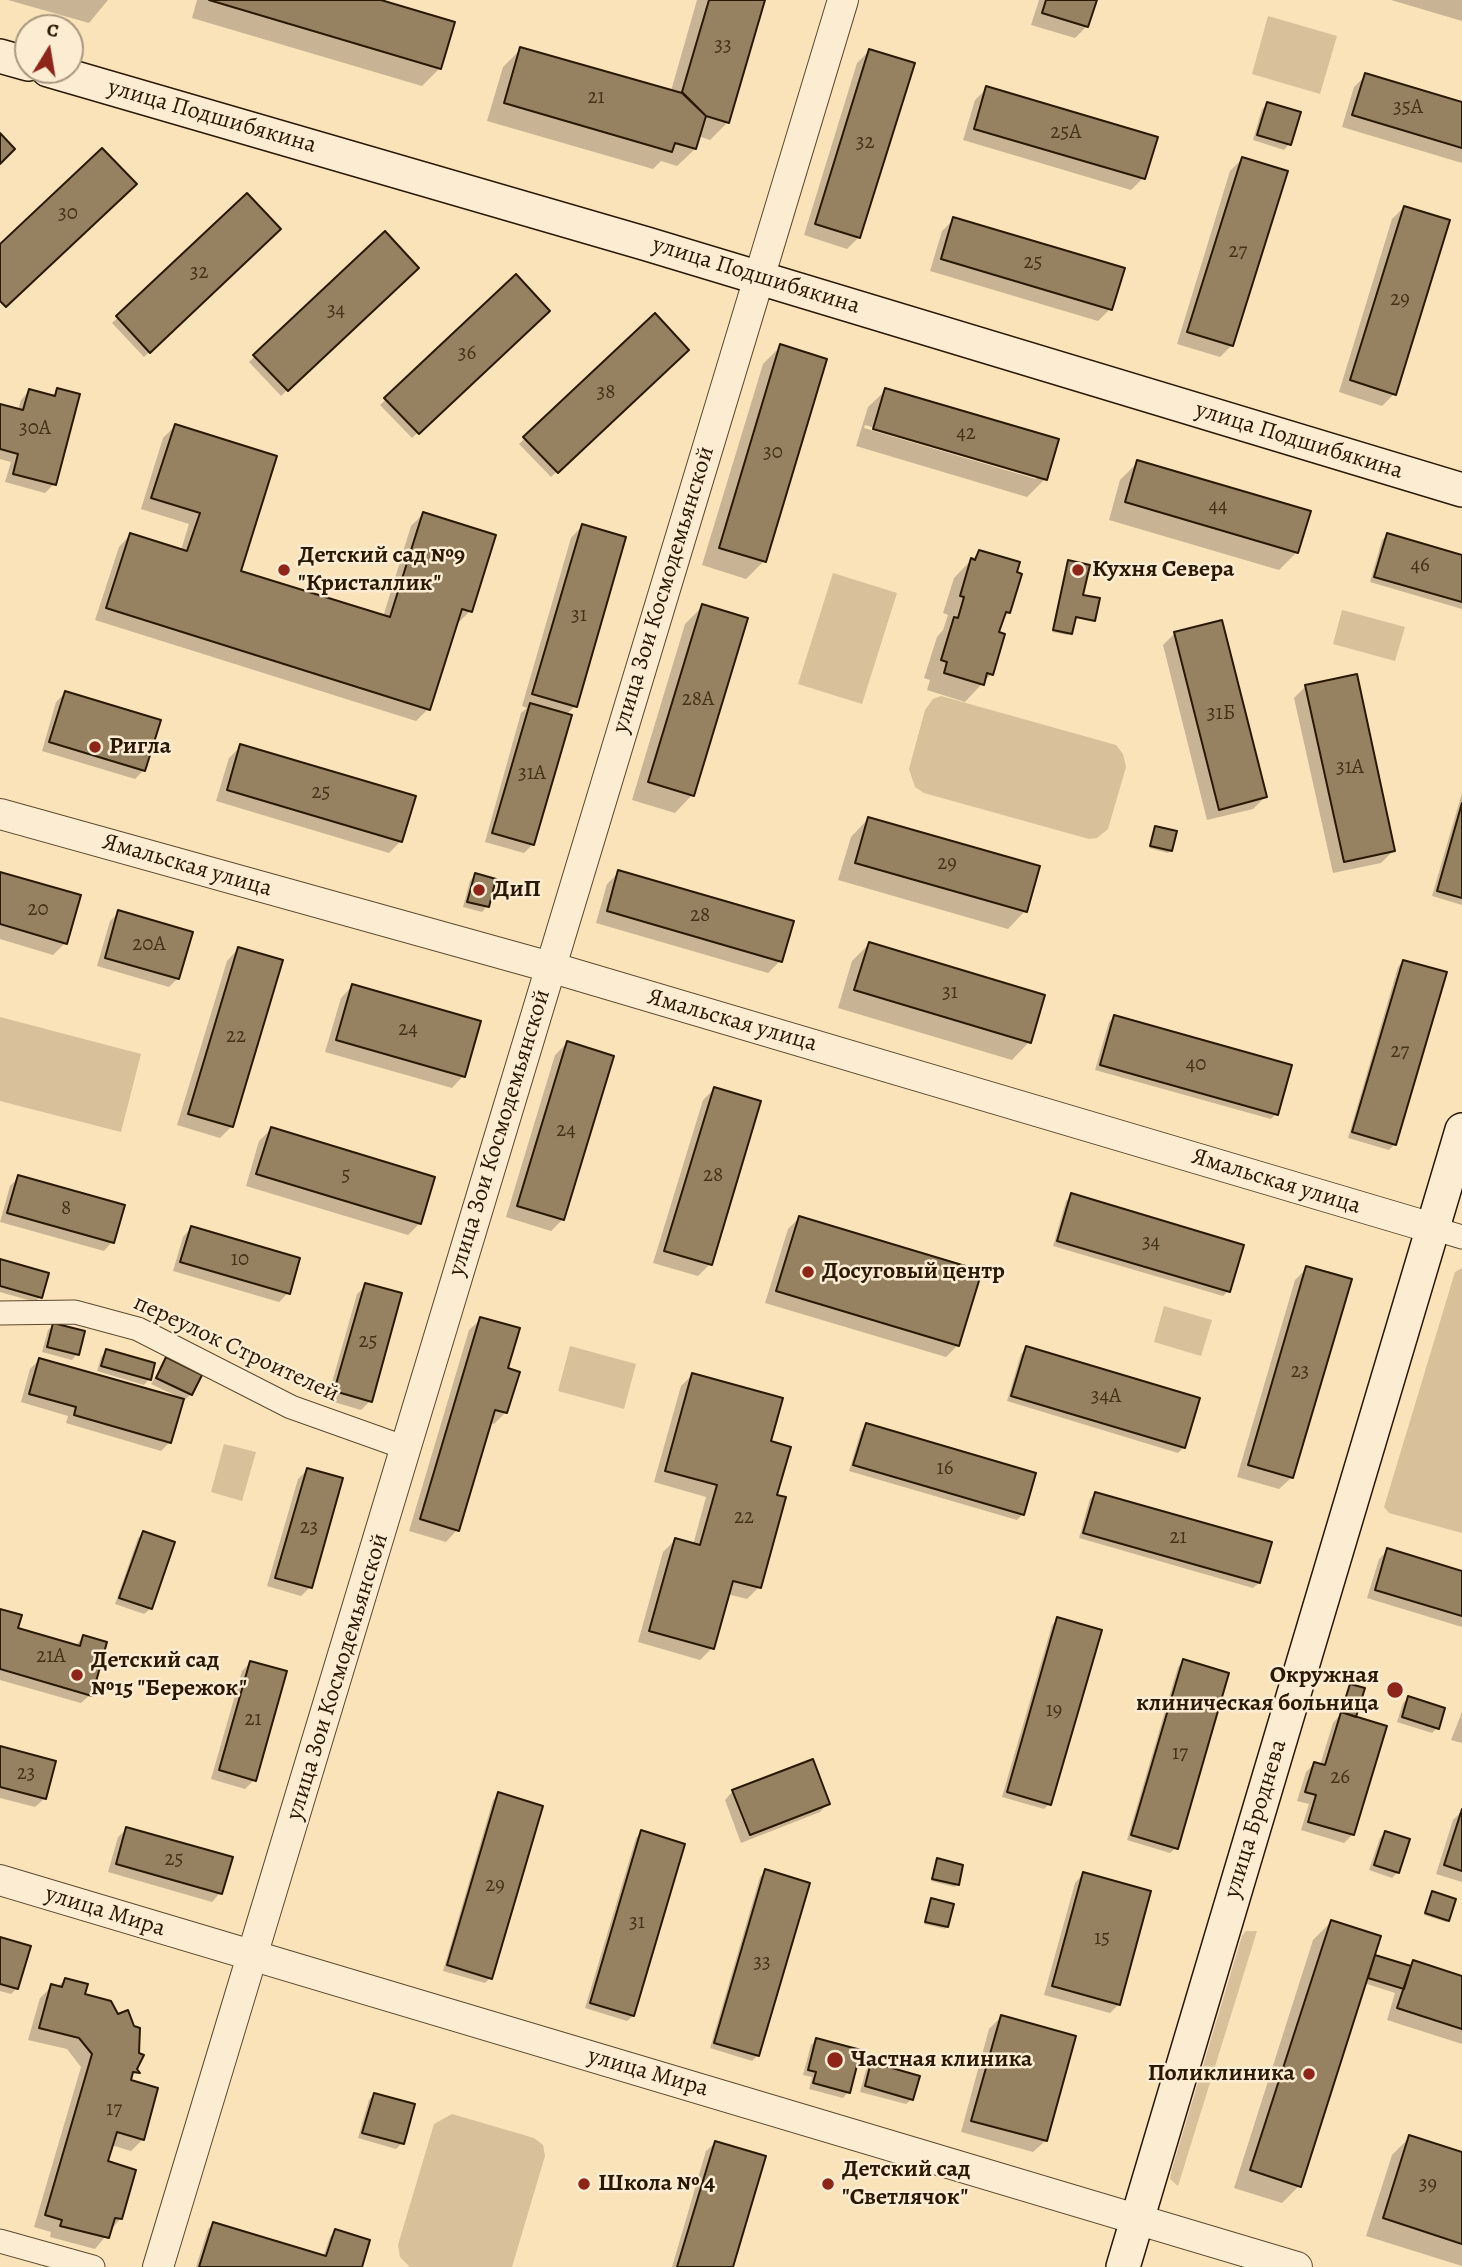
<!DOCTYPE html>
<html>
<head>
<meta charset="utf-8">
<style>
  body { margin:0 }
  #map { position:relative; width:1462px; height:2267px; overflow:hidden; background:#fae2b9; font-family:Alegreya,serif }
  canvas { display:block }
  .north { position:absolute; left:14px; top:14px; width:70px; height:70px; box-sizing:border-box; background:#fcecd2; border:2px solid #a8987e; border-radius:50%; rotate:11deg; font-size:19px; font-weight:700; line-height:28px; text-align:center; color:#2a1901 }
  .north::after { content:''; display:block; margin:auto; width:24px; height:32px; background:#8f2418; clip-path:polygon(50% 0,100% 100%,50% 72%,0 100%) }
</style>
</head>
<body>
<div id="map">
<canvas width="1462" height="2267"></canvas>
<div class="north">С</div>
</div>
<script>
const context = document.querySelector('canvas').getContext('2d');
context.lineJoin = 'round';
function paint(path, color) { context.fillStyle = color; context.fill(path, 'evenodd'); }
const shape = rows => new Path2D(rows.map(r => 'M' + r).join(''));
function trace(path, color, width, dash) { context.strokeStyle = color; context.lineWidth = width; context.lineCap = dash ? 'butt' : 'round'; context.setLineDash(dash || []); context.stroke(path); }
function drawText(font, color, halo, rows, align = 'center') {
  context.font = font + ' Alegreya,serif'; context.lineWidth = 5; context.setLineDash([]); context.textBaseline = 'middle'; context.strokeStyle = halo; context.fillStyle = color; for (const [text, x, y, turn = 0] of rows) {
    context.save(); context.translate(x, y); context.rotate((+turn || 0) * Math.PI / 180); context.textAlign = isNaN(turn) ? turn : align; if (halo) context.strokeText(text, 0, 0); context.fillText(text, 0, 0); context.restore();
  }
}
paint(shape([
  [1268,16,1337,36,1320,94,1252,74],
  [833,573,897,593,862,704,798,684],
  [1342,610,1405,627,1395,661,1333,644],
  [941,696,1116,745,1123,754,1126,767,1108,829,1097,838,1089,839,924,793,915,787,909,769,925,710,933,699],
  [0,1017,141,1054,121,1132,0,1101],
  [1462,1268,1462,1533,1389,1513,1384,1507,1455,1272],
  [1164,1306,1212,1320,1201,1356,1154,1342],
  [570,1346,636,1364,624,1409,558,1391],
  [224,1444,256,1452,242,1501,211,1492],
  [1246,1931,1257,1931,1178,2186,1170,2179,1172,2169,1242,1936],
  [452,2114,534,2138,543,2145,545,2156,512,2267,410,2267,400,2257,398,2245,434,2124]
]), '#d7c09a');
paint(shape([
  [8,0,108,0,89,23],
  [197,0,375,0,440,68,422,86,192,18],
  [697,0,763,0,728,122,710,140,698,136,695,149,677,166,661,161,653,169,487,121,503,67,521,49,671,91],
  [1039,0,1095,0,1087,26,1075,38,1031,25],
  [1391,0,1462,0,1462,21],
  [869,51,859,237,847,249,804,235,857,63],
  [1366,75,1462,103,1462,163,1342,127,1354,87],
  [987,88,1143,178,1131,190,963,140,975,100],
  [1268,104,1289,144,1284,150,1253,140,1262,109],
  [1242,159,1232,345,1220,357,1177,344,1230,171],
  [247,195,279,229,144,357,112,323],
  [1404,207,1394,394,1382,406,1339,392,1392,219],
  [954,219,1110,309,1098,321,930,271,942,231],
  [384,234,416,268,281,396,249,362],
  [516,277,547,311,412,438,380,405],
  [654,316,687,350,551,477,519,444],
  [781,346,764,561,746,579,702,565,763,364],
  [58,390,54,484,45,493,5,482,11,462,0,459,0,406,18,410,21,400,29,391,51,397],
  [886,390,1045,479,1027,497,856,446,868,407],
  [865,425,1036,475,1036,479,864,428],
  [175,426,239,572,383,617,411,526,423,514,470,611,458,623,456,622,428,709,416,721,95,620,119,547,130,535,181,550,189,524,141,509,163,438],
  [1138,462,1297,552,1279,570,1109,520,1120,480],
  [582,526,575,706,566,715,533,844,524,853,485,842,521,713,527,708,522,706,571,538],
  [1387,535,1462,557,1462,609,1370,582,1382,540],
  [979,552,1009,612,1002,619,997,633,991,674,965,702,927,690,930,680,924,678,937,637,943,630,948,615,943,613,954,578],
  [1069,562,1093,620,1074,618,1068,635,1052,632],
  [703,606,692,795,675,813,632,800,685,624],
  [1175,633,1265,797,1253,809,1207,820,1163,645],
  [1306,686,1393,851,1381,863,1333,873,1294,698],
  [65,693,144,770,135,779,42,751,56,702],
  [241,746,401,841,389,853,216,801,229,758],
  [1462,793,1462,905,1432,896],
  [868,819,1025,911,1008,929,838,880,851,837],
  [1156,828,1171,850,1168,853,1149,848],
  [619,872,780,961,768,973,596,923,607,884],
  [0,874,65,943,53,955,0,939],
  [475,875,487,906,482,912,463,907,470,881],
  [119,912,178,978,169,987,97,966,110,921],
  [869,944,1029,1042,1012,1060,838,1008,852,961],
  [238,949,232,1126,220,1138,177,1125,227,961],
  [1403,961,1395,1144,1389,1150,1348,1138,1398,967],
  [352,986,463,1076,452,1088,325,1052,341,998],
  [1114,1017,1276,1114,1271,1119,1095,1070,1109,1022],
  [567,1043,563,1219,551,1231,506,1217,555,1055],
  [714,1089,759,1102,710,1264,698,1276,653,1263,703,1100],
  [271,1129,420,1223,408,1235,246,1186,259,1141],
  [19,1177,112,1242,104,1251,0,1222,10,1186],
  [1072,1195,1228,1291,1223,1296,1053,1246,1066,1201],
  [799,1218,957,1346,946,1357,765,1303,788,1229],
  [191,1228,288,1293,279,1302,173,1271,183,1237],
  [0,1261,40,1297,35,1302,0,1292],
  [1307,1268,1349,1280,1291,1478,1279,1489,1237,1477,1295,1280],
  [366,1285,370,1401,361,1410,327,1400,357,1294],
  [481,1319,506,1369,506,1412,494,1424,490,1423,457,1530,446,1542,409,1531,469,1330],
  [54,1325,77,1354,72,1360,42,1352,48,1330],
  [1027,1348,1184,1447,1178,1453,1007,1401,1021,1354],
  [106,1351,149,1379,144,1385,97,1371,101,1357],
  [166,1359,191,1394,185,1400,151,1384],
  [39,1360,170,1442,161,1451,66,1423,68,1416,21,1402,30,1369],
  [693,1374,769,1443,775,1496,759,1587,747,1599,727,1594,712,1648,700,1660,638,1642,663,1552,675,1540,693,1545,706,1497,654,1482,681,1386],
  [866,1425,1023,1514,1017,1520,849,1471,861,1431],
  [307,1470,310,1587,301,1596,267,1586,298,1479],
  [1095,1494,1259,1583,1253,1588,1079,1538,1090,1499],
  [143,1533,173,1543,150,1609,144,1614,115,1604,138,1538],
  [1388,1550,1462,1573,1462,1627,1367,1598,1379,1559],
  [0,1611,16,1629,75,1646,83,1637,90,1695,81,1703,0,1680],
  [1058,1619,1049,1804,1044,1809,1002,1797,1052,1625],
  [1183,1661,1176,1848,1170,1853,1127,1840,1178,1667],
  [251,1662,254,1780,245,1789,211,1779,242,1671],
  [1350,1686,1354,1718,1353,1834,1344,1843,1301,1830,1309,1804,1297,1801,1306,1772,1314,1764,1320,1765,1333,1723,1339,1716],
  [1409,1698,1437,1728,1432,1733,1397,1722,1403,1703],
  [1462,1712,1462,1743,1451,1740],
  [0,1748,54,1762,44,1799,35,1807,0,1798],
  [733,1791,828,1803,820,1812,741,1843,725,1800],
  [499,1794,490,1978,485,1983,443,1971,493,1800],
  [1462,1811,1462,1882,1436,1874,1453,1820],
  [127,1829,220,1893,212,1902,108,1872,118,1837],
  [641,1832,633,2016,627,2021,585,2008,636,1838],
  [1385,1833,1398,1872,1392,1878,1369,1870,1380,1838],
  [937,1860,957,1884,955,1887,931,1881],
  [766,1871,758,2055,752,2061,710,2048,760,1877],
  [1083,1874,1119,2004,1110,2013,1044,1995,1075,1883],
  [1433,1893,1448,1920,1446,1922,1424,1915],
  [931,1900,947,1926,945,1929,924,1924],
  [1331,1922,1373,1956,1408,1967,1413,1962,1462,1977,1462,2044,1387,2020,1395,1993,1364,1983,1299,2186,1282,2203,1234,2188,1313,1940],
  [0,1939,17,1988,11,1994,0,1991],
  [65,1980,83,1995,136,2065,129,2081,143,2139,131,2151,111,2145,106,2163,121,2218,95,2249,50,2237,51,2232,34,2227,81,2067,67,2049,28,2040,40,1998,52,1986,57,1987],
  [1001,2017,1074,2037,1045,2141,1033,2152,961,2132,989,2029],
  [817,2040,848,2092,843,2098,809,2089,812,2077,803,2075,811,2045],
  [872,2064,912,2099,906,2104,860,2092,866,2070],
  [374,2094,402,2143,396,2149,358,2138,369,2100],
  [1410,2137,1462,2153,1462,2266,1366,2236,1392,2155],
  [715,2143,731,2267,672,2267,706,2151],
  [213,2224,323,2257,330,2237,335,2231,360,2267,196,2267,208,2229]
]), '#0003');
const building = shape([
  [209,0,381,0,455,22,441,69,209,0],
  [709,0,765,0,729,123,706,116,682,92,709,0],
  [1046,0,1097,0,1088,27,1042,13,1046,0],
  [520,47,682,93,706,116,696,149,675,143,672,152,504,103,520,47],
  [869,49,915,63,860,238,815,224,869,49],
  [1365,73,1462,102,1462,148,1352,115,1365,73],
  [986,86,1158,137,1145,179,974,129,986,86],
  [1267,102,1301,112,1291,145,1257,135,1267,102],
  [0,133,15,149,0,164,0,133],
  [102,148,137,184,6,307,0,301,0,244,102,148],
  [1242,157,1288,171,1233,346,1187,332,1242,157],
  [247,193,281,229,150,353,116,316,247,193],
  [1404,206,1450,220,1396,395,1350,380,1404,206],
  [953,217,1125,268,1112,310,941,259,953,217],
  [385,231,419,268,288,391,253,355,385,231],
  [516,274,550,311,419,434,384,398,516,274],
  [655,313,689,350,558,473,523,437,655,313],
  [780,344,827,359,766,562,719,548,780,344],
  [57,388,80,394,56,485,13,474,18,454,0,449,0,404,23,410,29,389,55,396,57,388],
  [885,388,1059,439,1047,480,873,429,885,388],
  [175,424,277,456,241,571,390,617,423,512,496,535,472,612,462,609,430,710,106,608,130,533,187,551,200,513,151,498,175,424],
  [1137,460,1311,511,1298,553,1125,502,1137,460],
  [582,524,626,537,577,707,532,694,582,524],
  [1387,533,1462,555,1462,602,1374,577,1387,533],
  [979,550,1020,562,1017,572,1022,574,1010,613,1006,612,999,632,1005,634,993,675,987,673,984,685,944,673,947,662,941,660,954,617,958,618,964,597,960,596,971,558,975,560,979,550],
  [1068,560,1090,565,1083,595,1100,598,1095,621,1076,617,1072,634,1053,630,1068,560],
  [702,604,748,618,694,796,648,782,702,604],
  [1222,620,1267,797,1219,810,1174,632,1222,620],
  [1357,674,1395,851,1344,862,1305,685,1357,674],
  [65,691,161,720,145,771,49,742,65,691],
  [530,703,572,715,534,845,492,833,530,703],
  [240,744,416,796,402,842,227,790,240,744],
  [1462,803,1462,898,1437,891,1462,803],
  [868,817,1040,866,1027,912,855,863,868,817],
  [1155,826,1177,831,1172,851,1150,846,1155,826],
  [618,870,794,921,782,962,607,911,618,870],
  [0,872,81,895,67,944,0,924,0,872],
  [475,873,496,879,489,907,467,902,475,873],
  [118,910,193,932,179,979,105,958,118,910],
  [869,942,1045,995,1031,1043,854,990,869,942],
  [238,947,283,960,233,1127,188,1114,238,947],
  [1403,960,1447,972,1396,1145,1352,1132,1403,960],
  [352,984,481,1021,465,1077,336,1040,352,984],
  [1114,1015,1292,1065,1278,1115,1100,1065,1114,1015],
  [567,1041,614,1056,564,1220,517,1206,567,1041],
  [714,1087,761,1101,712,1265,664,1251,714,1087],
  [271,1127,435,1177,421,1224,256,1174,271,1127],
  [18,1175,125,1205,114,1243,7,1213,18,1175],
  [1071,1193,1244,1245,1230,1292,1057,1241,1071,1193],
  [799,1216,982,1271,959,1346,776,1291,799,1216],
  [191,1226,300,1258,290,1294,180,1262,191,1226],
  [0,1259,49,1273,42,1298,0,1286,0,1259],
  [1306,1266,1352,1279,1293,1478,1248,1465,1306,1266],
  [365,1283,402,1293,372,1402,334,1391,365,1283],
  [480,1317,520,1328,508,1368,520,1372,507,1413,495,1410,459,1531,420,1519,480,1317],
  [53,1323,85,1331,79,1355,47,1347,53,1323],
  [1026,1346,1200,1398,1185,1448,1011,1396,1026,1346],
  [106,1349,155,1363,151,1380,101,1366,106,1349],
  [166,1357,202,1375,192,1395,156,1378,166,1357],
  [39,1358,184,1399,171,1443,74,1415,76,1407,29,1394,39,1358],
  [692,1373,783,1398,771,1441,791,1447,777,1495,786,1497,761,1588,733,1581,714,1649,649,1631,675,1538,700,1545,717,1485,665,1471,692,1373],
  [866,1423,1036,1473,1024,1515,853,1465,866,1423],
  [307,1468,343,1478,312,1588,275,1578,307,1468],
  [1095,1492,1272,1542,1260,1583,1083,1533,1095,1492],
  [143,1531,175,1542,152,1609,119,1598,143,1531],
  [1387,1548,1462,1571,1462,1616,1375,1590,1387,1548],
  [0,1609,22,1615,18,1628,80,1646,83,1635,107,1642,92,1696,0,1669,0,1609],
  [1057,1617,1102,1630,1051,1805,1007,1792,1057,1617],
  [1183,1659,1229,1673,1178,1849,1131,1835,1183,1659],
  [250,1661,287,1671,256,1781,219,1770,250,1661],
  [1350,1684,1365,1688,1356,1717,1341,1712,1350,1684],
  [1408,1696,1445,1708,1439,1729,1402,1717,1408,1696],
  [1341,1712,1387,1726,1354,1835,1308,1822,1316,1795,1305,1792,1314,1762,1325,1765,1341,1712],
  [0,1746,56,1761,46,1799,0,1787,0,1746],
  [813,1759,830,1804,750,1835,732,1790,813,1759],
  [498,1792,543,1806,492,1979,447,1965,498,1792],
  [1462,1809,1462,1871,1444,1865,1462,1809],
  [126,1827,233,1857,222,1894,116,1864,126,1827],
  [641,1830,685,1844,634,2016,590,2003,641,1830],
  [1385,1831,1410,1839,1399,1873,1374,1865,1385,1831],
  [937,1858,963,1865,959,1885,932,1879,937,1858],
  [765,1869,810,1883,759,2056,714,2043,765,1869],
  [1083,1872,1151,1891,1120,2005,1052,1986,1083,1872],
  [1432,1891,1456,1899,1449,1921,1425,1913,1432,1891],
  [931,1898,954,1904,948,1927,925,1922,931,1898],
  [1331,1920,1381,1936,1301,2187,1250,2170,1331,1920],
  [0,1937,31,1946,18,1989,0,1984,0,1937],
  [1375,1955,1411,1966,1404,1989,1368,1978,1375,1955],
  [1413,1960,1462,1976,1462,2029,1397,2008,1413,1960],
  [65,1978,88,1984,85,1994,111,2001,118,2014,128,2010,134,2026,140,2028,139,2053,144,2055,137,2069,140,2073,133,2072,131,2080,158,2088,144,2140,117,2132,108,2161,136,2170,122,2219,115,2218,109,2238,60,2226,62,2220,45,2215,92,2054,79,2038,39,2028,51,1984,62,1987,65,1978],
  [1001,2015,1076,2036,1047,2141,971,2121,1001,2015],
  [816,2038,861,2050,850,2093,813,2083,816,2072,808,2070,816,2038],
  [871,2062,920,2076,913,2100,865,2086,871,2062],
  [374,2093,415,2104,404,2144,362,2133,374,2093],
  [1409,2135,1462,2152,1462,2244,1383,2218,1409,2135],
  [715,2141,766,2156,733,2267,677,2267,715,2141],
  [213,2222,326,2256,335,2229,370,2240,362,2267,199,2267,213,2222]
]);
paint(building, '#968261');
trace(building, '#2a1901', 2);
const minor = shape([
  [1432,1228,1462,1237],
  [0,1313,75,1312,138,1329,291,1407,406,1448],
  [0,2241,93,2267]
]);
const tertiary = shape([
  [0,814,550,967,1432,1228],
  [0,1880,1297,2267],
  [158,2267,843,0]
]);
const secondary = shape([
  [0,56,28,64],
  [48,70,647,244,1462,490],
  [1123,2267,1462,1130]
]);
trace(minor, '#5e4b2f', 25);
trace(tertiary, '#5e4b2f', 32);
trace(secondary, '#2a1901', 36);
trace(minor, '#fcecd2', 23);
trace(tertiary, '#fcecd2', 30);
trace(secondary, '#fcecd2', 33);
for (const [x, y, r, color] of [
  [284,570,7,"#8f2418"],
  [1078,570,7,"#8f2418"],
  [95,747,7,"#8f2418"],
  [479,890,7,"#8f2418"],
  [808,1272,7,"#8f2418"],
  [77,1675,7,"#8f2418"],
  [1395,1690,9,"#8f2418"],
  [835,2060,9,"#8f2418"],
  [1309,2074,7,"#8f2418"],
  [584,2184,7,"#8f2418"],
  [828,2184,7,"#8f2418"]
]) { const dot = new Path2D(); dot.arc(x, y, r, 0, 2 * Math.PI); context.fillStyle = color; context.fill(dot); trace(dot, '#fcecd2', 2.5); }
drawText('21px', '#453319', null, [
  ["33",723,46],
  ["21",596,98],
  ["35А",1408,108],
  ["25А",1066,133],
  ["32",865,143],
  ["30",68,214],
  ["27",1238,252],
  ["25",1033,263],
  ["32",199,273],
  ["29",1400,300],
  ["34",336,311],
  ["36",467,354],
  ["38",606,393],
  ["30А",35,429],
  ["42",966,434],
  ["30",773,453],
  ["44",1218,507],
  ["46",1420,566],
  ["31",579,616],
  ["28А",698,700],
  ["31Б",1221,714],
  ["31А",1350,768],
  ["31А",532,774],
  ["25",321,793],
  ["29",947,864],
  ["20",38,910],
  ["28",700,916],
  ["20А",149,945],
  ["31",950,993],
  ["24",408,1030],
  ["22",236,1037],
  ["27",1400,1052],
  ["40",1196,1065],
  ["24",566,1131],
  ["5",346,1176],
  ["28",713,1176],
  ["8",66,1209],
  ["34",1151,1243],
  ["10",240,1260],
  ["25",368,1342],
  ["23",1300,1372],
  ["34А",1106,1397],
  ["16",945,1469],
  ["22",744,1518],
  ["23",309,1528],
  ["21",1178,1538],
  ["21А",51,1657],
  ["19",1054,1711],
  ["21",253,1720],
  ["17",1180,1754],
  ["23",26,1774],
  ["26",1340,1778],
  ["25",174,1860],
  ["29",495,1886],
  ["31",637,1923],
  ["15",1102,1939],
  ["33",762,1963],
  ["17",114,2110],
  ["39",1428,2185]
]);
drawText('24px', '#2a1901', '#fcecd2', [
  ["улица Подшибякина",212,117,16],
  ["улица Подшибякина",756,276,17],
  ["улица Подшибякина",1299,441,17],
  ["улица Зои Космодемьянской",664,590,-73],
  ["Ямальская улица",187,866,16],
  ["Ямальская улица",732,1021,16],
  ["улица Зои Космодемьянской",500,1133,-73],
  ["Ямальская улица",1276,1182,17],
  ["переулок Строителей",236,1349,25],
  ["улица Зои Космодемьянской",338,1677,-73],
  ["улица Броднева",1256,1819,-73],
  ["улица Мира",105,1912,17],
  ["улица Мира",648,2073,16]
]);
drawText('bold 24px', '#2a1901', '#fcecd2', [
  ["Детский сад №9",298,556],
  ["\"Кристаллик\"",298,584],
  ["Кухня Севера",1092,570],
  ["Ригла",109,747],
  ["ДиП",493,890],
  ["Досуговый центр",822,1272],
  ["Детский сад",91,1661],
  ["№15 \"Бережок\"",91,1689],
  ["Окружная",1379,1676,"right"],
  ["клиническая больница",1379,1704,"right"],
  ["Частная клиника",851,2060],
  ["Поликлиника",1295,2074,"right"],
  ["Детский сад",842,2170],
  ["\"Светлячок\"",842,2198],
  ["Школа № 4",598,2184]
], 'left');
</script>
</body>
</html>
